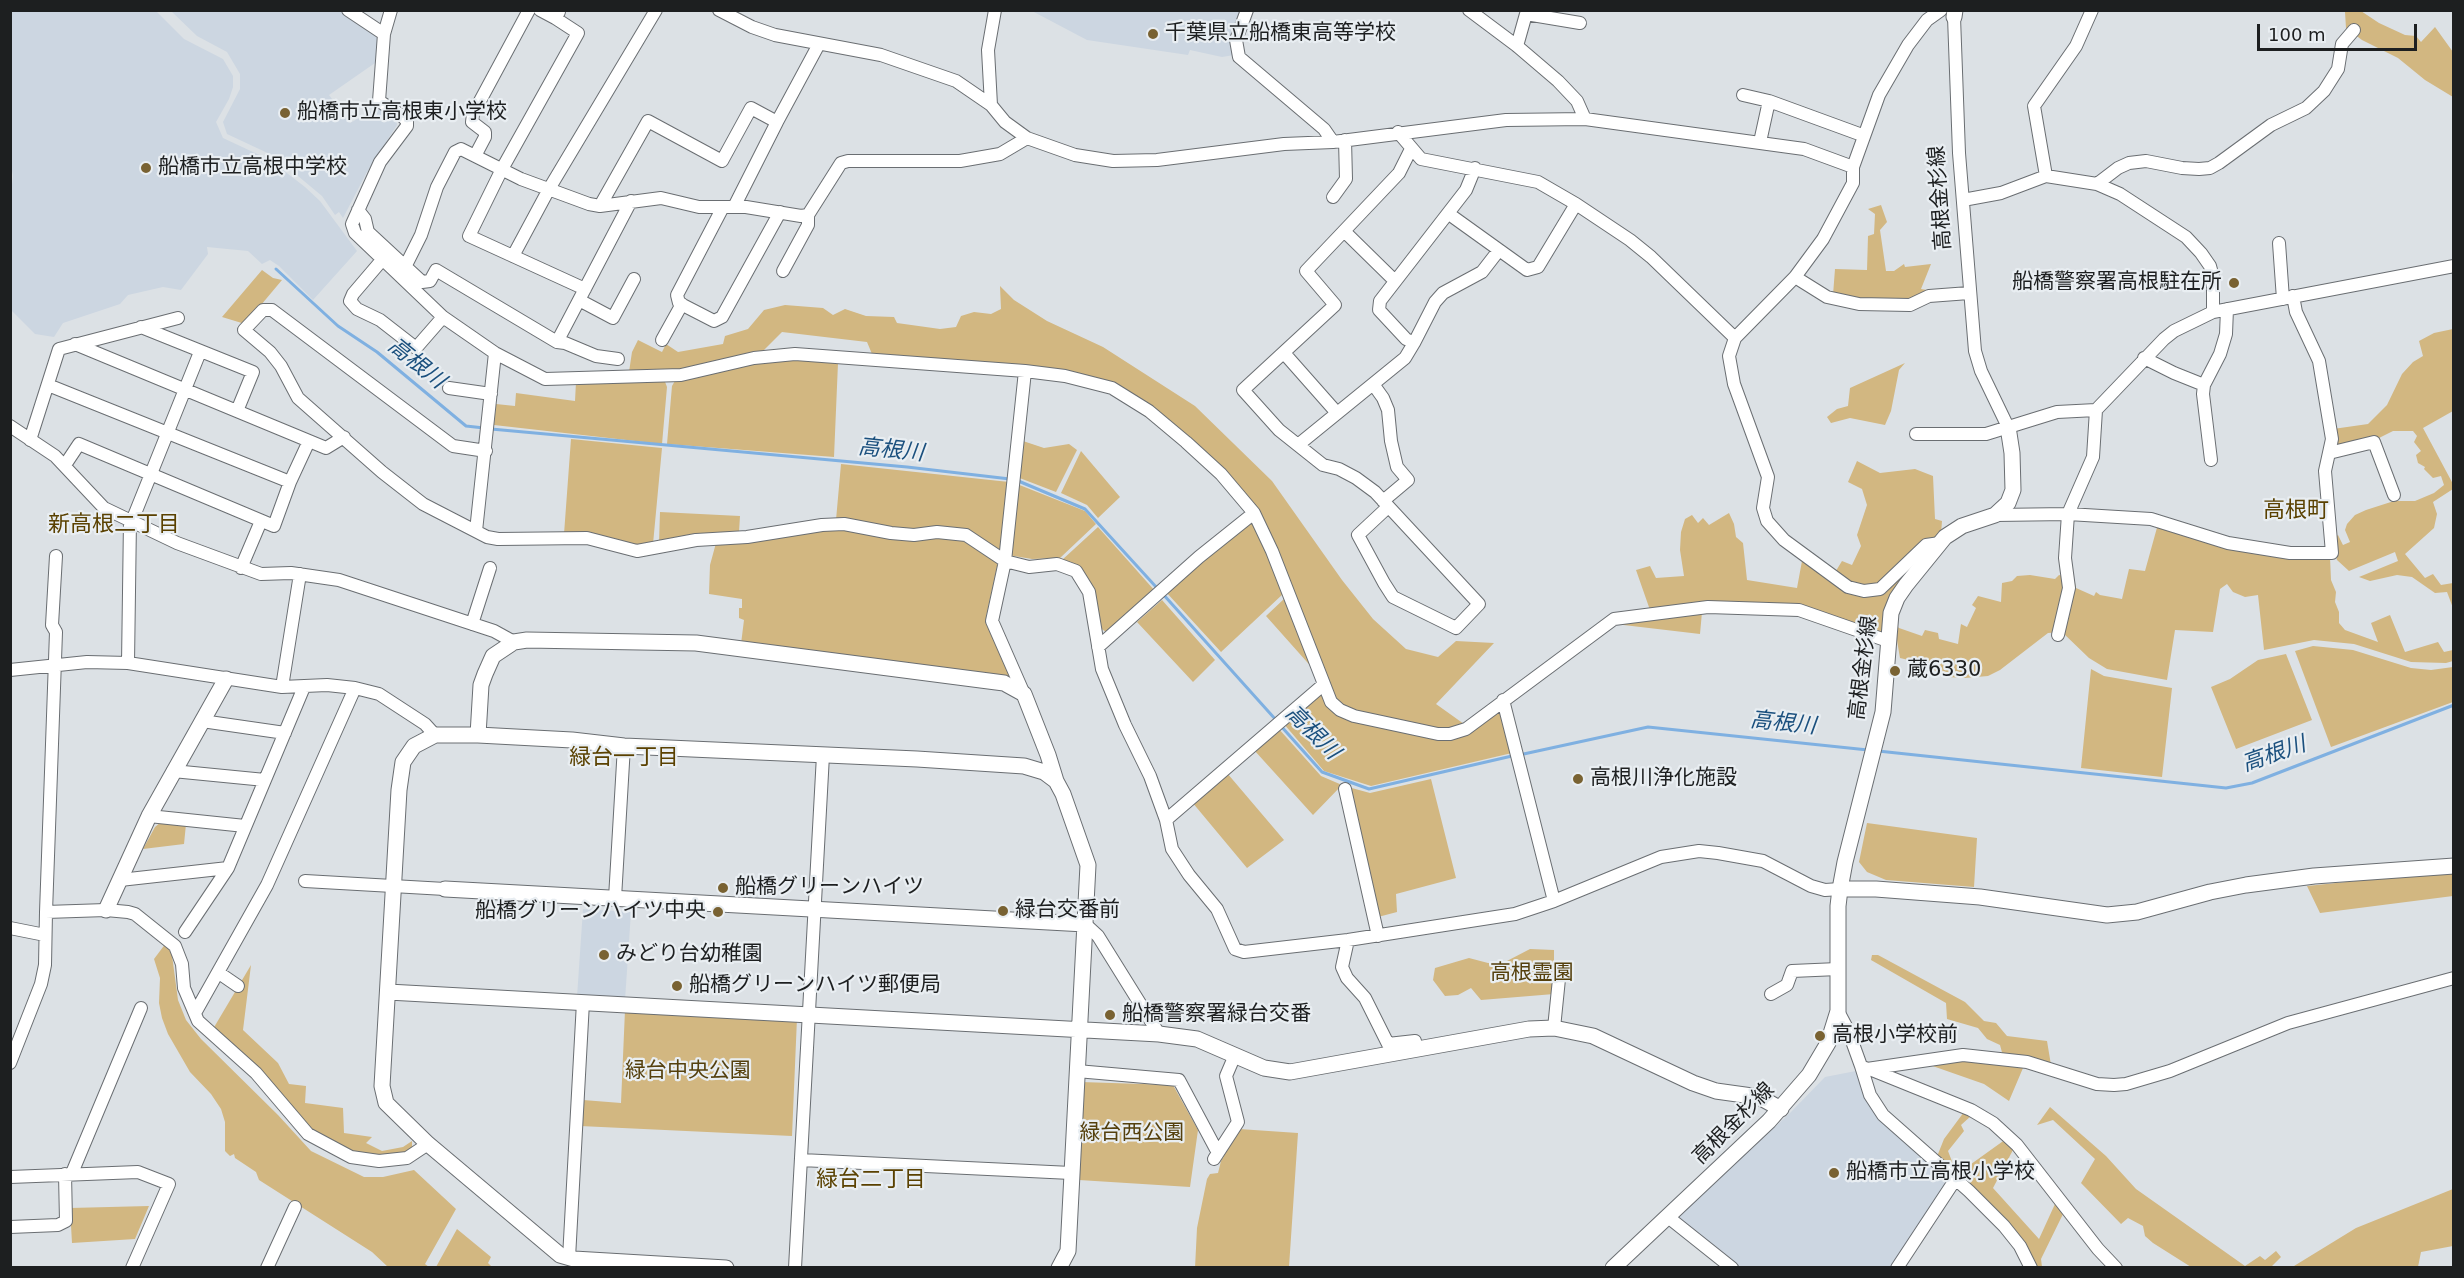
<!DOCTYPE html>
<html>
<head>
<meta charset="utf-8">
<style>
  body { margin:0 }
  #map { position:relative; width:2464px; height:1278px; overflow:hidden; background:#dce1e5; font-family:"DejaVu Sans",sans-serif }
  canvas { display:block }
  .frame { position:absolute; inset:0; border:12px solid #1d1f20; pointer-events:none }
  .scale { position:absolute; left:2257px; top:24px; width:160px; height:27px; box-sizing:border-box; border:3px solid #1d1f20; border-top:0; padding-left:8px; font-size:18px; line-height:21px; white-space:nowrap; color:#1d1f20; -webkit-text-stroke:4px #e9eef2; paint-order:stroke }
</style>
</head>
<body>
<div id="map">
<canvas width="2464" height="1278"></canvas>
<div class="frame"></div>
<div class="scale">100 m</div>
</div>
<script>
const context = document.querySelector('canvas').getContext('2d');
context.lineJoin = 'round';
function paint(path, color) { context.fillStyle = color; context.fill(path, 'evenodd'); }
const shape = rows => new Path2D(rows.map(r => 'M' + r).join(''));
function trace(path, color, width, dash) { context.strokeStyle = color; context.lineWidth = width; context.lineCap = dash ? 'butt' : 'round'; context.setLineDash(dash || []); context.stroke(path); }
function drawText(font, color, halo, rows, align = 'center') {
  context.font = font + ' "DejaVu Sans","Noto Sans JP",sans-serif'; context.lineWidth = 4.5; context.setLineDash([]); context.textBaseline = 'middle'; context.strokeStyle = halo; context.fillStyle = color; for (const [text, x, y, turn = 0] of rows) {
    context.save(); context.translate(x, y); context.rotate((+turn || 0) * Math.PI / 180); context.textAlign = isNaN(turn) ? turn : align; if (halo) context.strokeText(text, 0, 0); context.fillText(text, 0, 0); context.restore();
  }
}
paint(shape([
  [10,11,156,11,184,39,223,59,233,76,233,87,229,99,216,122,223,138,270,160,305,187,320,201,357,251,313,300,279,266,270,260,262,264,248,251,207,247,208,254,181,290,163,287,128,295,120,304,63,323,54,337,35,334,11,310,10,202,13,176,10,160],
  [171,11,341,11,379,35,375,63,329,95,350,123,377,108,396,118,397,125,367,172,343,218,339,212,335,215,322,196,274,156,227,134,223,122,240,89,240,74,227,52,197,36],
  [1032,11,1243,11,1233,31,1234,55,1222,57,1190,50,1188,55,1087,40],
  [583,909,631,912,625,1000,577,997],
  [1856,1071,1859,1074,1868,1099,1951,1182,1892,1267,1740,1267,1677,1218,1790,1113,1825,1077]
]), '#ccd6e1');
paint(shape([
  [2334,11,2361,11,2379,23,2405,35,2416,36,2421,42,2435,27,2453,52,2453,97,2425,80,2398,58,2362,40,2346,28,2345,12],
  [1881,205,1887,222,1880,230,1886,271,1894,271,1904,264,1905,267,1931,264,1921,289,1927,290,1912,301,1894,302,1833,295,1835,269,1867,270,1868,236,1874,234,1875,214,1868,209],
  [262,270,273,278,282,280,245,324,222,317],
  [1000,286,1014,300,1047,321,1103,347,1195,406,1272,481,1342,580,1373,619,1406,649,1438,657,1456,641,1494,643,1436,704,1464,724,1448,730,1437,728,1356,711,1343,706,1334,699,1258,511,1112,385,872,354,867,342,782,332,763,351,667,374,629,372,632,352,638,340,662,352,666,344,678,352,723,344,725,336,748,329,764,310,785,305,823,308,833,315,845,309,866,316,894,317,897,323,940,329,956,327,961,316,974,312,991,314,1001,309],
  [2453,329,2453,411,2423,428,2453,484,2453,489,2433,502,2437,514,2434,528,2405,554,2425,578,2433,574,2441,585,2453,583,2453,608,2447,592,2435,593,2412,577,2397,575,2370,581,2359,577,2398,561,2395,552,2349,571,2337,560,2332,540,2338,535,2343,545,2350,542,2345,530,2347,524,2355,515,2366,510,2394,501,2415,501,2434,493,2444,485,2441,476,2433,478,2424,469,2425,467,2418,463,2416,455,2421,451,2414,442,2417,436,2413,431,2393,431,2375,440,2333,449,2333,429,2368,424,2387,405,2402,374,2413,362,2423,356,2419,341,2434,333],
  [797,360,838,363,834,457,667,444,672,386,676,379,764,362],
  [1905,363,1899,370,1891,411,1885,425,1850,418,1831,423,1827,417,1837,409,1848,406,1850,388],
  [664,379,667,387,662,444,494,425,496,404,515,406,516,393,575,401,576,382],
  [571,439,662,448,653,544,649,547,564,534],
  [1023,441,1044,448,1069,444,1077,450,1056,492,1017,477],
  [1081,451,1120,497,1098,518,1087,505,1061,493],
  [1857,461,1880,473,1915,469,1933,476,1935,519,1942,521,1941,534,1882,636,1798,606,1650,610,1636,570,1650,566,1656,578,1684,576,1680,550,1681,532,1685,519,1692,515,1698,523,1703,518,1709,525,1729,513,1734,524,1736,537,1743,543,1747,580,1797,588,1802,561,1831,579,1842,561,1852,565,1861,546,1857,535,1867,505,1862,489,1848,482],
  [841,464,1009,482,1000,553,966,531,913,532,836,520],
  [1017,484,1085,511,1096,524,1060,558,1032,559,1008,555],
  [660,512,740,516,739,532,659,543],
  [1253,521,1268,553,1283,594,1221,652,1166,592],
  [2158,524,2330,557,2331,580,2336,592,2335,602,2339,612,2339,623,2345,630,2378,642,2371,623,2390,615,2405,652,2438,642,2444,652,2453,650,2453,661,2446,663,2411,662,2354,644,2314,640,2264,650,2258,595,2245,597,2233,592,2227,584,2220,589,2213,632,2175,630,2167,680,2107,669,2089,658,2062,632,2048,633,2000,670,1988,676,1965,678,1947,677,1921,663,1900,658,1894,623,1899,628,1922,636,1925,630,1938,633,1939,639,1958,644,1961,624,1967,627,1976,608,1972,605,1978,596,2001,602,2002,583,2012,581,2017,576,2030,575,2055,579,2059,575,2064,576,2066,584,2075,583,2076,588,2094,596,2096,592,2100,595,2122,599,2129,569,2145,571],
  [1098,527,1155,591,1106,632,1099,627,1079,568,1062,560],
  [842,528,963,541,998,562,986,617,1012,674,1008,677,741,644,744,620,739,618,739,608,742,608,742,599,709,594,710,565,716,543],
  [1285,598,1315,671,1266,616],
  [1162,600,1215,660,1193,682,1137,622],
  [1702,612,1700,634,1615,624],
  [2313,646,2353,650,2411,668,2431,670,2453,667,2453,702,2331,747,2295,651],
  [2286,654,2312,720,2236,749,2211,687,2230,679,2258,660],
  [2091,669,2104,676,2172,688,2162,777,2081,768],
  [1322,691,1330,706,1435,738,1501,707,1512,753,1371,786,1324,771,1284,724],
  [1278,728,1321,776,1342,785,1313,815,1254,750],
  [1227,773,1284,840,1247,868,1192,802],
  [1431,779,1456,878,1396,894,1397,912,1378,917,1348,787,1370,793],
  [161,822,186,824,184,844,143,849,155,827],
  [1867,823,1977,838,1974,887,1886,880,1867,872,1859,862],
  [2453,871,2453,896,2320,913,2307,886],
  [166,943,171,948,178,1000,186,1020,201,1039,278,1115,311,1151,364,1177,383,1177,414,1170,456,1209,425,1264,429,1267,388,1267,372,1252,259,1180,256,1172,235,1158,234,1154,230,1156,225,1151,225,1122,221,1109,211,1094,190,1072,168,1034,162,1018,159,1003,160,978,154,959],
  [1530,949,1554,950,1554,994,1481,1000,1471,988,1458,995,1445,996,1433,980,1435,968,1469,958,1488,963,1505,962],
  [1872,955,1878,955,1965,1002,1984,1021,1996,1023,2007,1036,2047,1041,2051,1065,2003,1056,2000,1045,1987,1039,1978,1028,1947,1019,1946,1003,1871,960],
  [251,965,243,1030,278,1063,289,1084,306,1086,305,1103,343,1108,344,1133,372,1137,366,1143,382,1151,403,1147,412,1141,412,1147,403,1154,361,1156,309,1128,213,1029],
  [625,1010,797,1018,792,1136,580,1126,583,1100,621,1103],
  [1964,1060,2023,1068,2009,1101,1984,1084,1924,1063],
  [1081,1082,1173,1085,1198,1130,1190,1187,1079,1180],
  [2050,1107,2106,1156,2136,1189,2245,1266,2260,1256,2265,1260,2276,1251,2281,1257,2271,1267,2191,1267,2153,1243,2145,1236,2143,1226,2128,1218,2121,1224,2081,1183,2095,1159,2053,1120,2037,1125],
  [1964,1112,1971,1116,1961,1125,1964,1131,1948,1151,1953,1164,1959,1168,1967,1167,2006,1139,2014,1148,1993,1188,2039,1239,2055,1204,2063,1214,2041,1259,2042,1267,2035,1267,1936,1159,1944,1139],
  [1239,1129,1298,1133,1289,1267,1195,1268,1197,1228,1207,1179,1210,1174,1218,1173,1221,1161],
  [2453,1189,2453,1246,2421,1252,2418,1267,2279,1267,2294,1266,2356,1228],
  [149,1206,135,1239,72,1243,70,1208],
  [457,1229,491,1257,488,1263,492,1267,436,1267]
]), '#d2b781');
trace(shape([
  [276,269,338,326,377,352,466,426,484,428],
  [491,429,907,467,1010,479],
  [1016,480,1085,509,1157,588],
  [1162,593,1276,720],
  [1280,725,1322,772,1369,789,1512,756],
  [1878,751,2226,788,2252,783,2454,705],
  [1519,755,1648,727,1868,750]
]), '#7fb0e1', 3);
const minor = shape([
  [348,10,384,34],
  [391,10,384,34,379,101,401,115,407,121,407,126,380,162,352,224,355,233,443,317,495,353,545,379,681,375,754,358,795,354,1025,371,1065,376,1112,388,1149,411,1186,442,1221,474,1254,513,1272,551,1331,702,1340,710,1354,716,1438,734,1450,734,1466,729,1614,619,1708,607,1799,610,1888,641],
  [540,10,555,18,559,12],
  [719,10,752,27,775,35,881,55,956,81,991,105,1005,122,1027,138,1075,155,1113,161,1157,160,1284,144,1333,142,1506,120,1585,119,1804,149,1853,167],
  [1247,10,1236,40,1239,57,1324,129,1333,142],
  [1469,10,1517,46,1558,81,1577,101,1585,119],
  [1954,17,1959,153,1975,351,1981,371,2008,427],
  [555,18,578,33,502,169,469,236,585,289],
  [1517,46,1526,14,1580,23],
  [1743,95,1769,101,1862,135],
  [991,105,988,50,995,10],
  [1398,132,1421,159,1538,182,1576,204,1630,240,1651,257,1735,338],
  [1760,142,1769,101],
  [475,156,485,137,485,132,472,122,473,114,529,10],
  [1475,168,1466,190,1380,301,1379,310,1406,339,1414,343,1435,302,1443,293,1482,272,1499,250],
  [2046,176,2034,106,2076,46,2092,10],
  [2097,184,2118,168,2129,163,2146,161,2182,168,2199,169,2210,168,2219,163,2271,125,2306,108,2324,91,2338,69,2342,44,2354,30],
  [1333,197,1346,179,1345,140],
  [1963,200,2001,193,2046,176,2097,184,2120,194,2186,237,2201,253,2210,266,2213,277,2213,312],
  [600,206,648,121,722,161,751,108,777,122,819,44],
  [723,207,677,295,679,303,714,321,722,317,780,212],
  [734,207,777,122],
  [358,210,365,219,368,232,422,282,430,281,436,270,557,342,631,201],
  [1449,214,1527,270,1538,267,1576,204],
  [1344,231,1395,281],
  [2279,243,2283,299],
  [513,256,549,189,656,10],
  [382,260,353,294,350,301,357,309,380,320,416,348,443,317],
  [405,267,421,235,437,187,455,152,461,149,521,179,589,204,600,206,661,198,699,207,746,207,801,216,808,215,841,163,848,161,960,161,1000,154,1027,138],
  [783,271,808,225,808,215],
  [1795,277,1827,297,1859,304,1910,305,1929,296,1969,293],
  [579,300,613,318,634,279],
  [141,327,253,372,237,411],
  [662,340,682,304],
  [557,342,565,343,596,356,618,359],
  [75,344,326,448,344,437],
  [1284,353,1337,413],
  [2144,358,2174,373,2204,385],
  [1373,384,1383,398,1388,410,1391,441,1397,467,1408,480,1383,501],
  [48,385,290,482],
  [449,388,491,394],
  [10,426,55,456,104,508,177,543,261,574,291,573,339,580,494,631,514,642],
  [1916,434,1986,434,2057,412,2096,410,2164,339,2174,331,2213,312,2454,266],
  [30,440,59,349,178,318],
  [1298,445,1405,358,1414,343],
  [486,451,453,446,272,310,263,310,244,330,270,352,281,366,298,398,382,472,423,504,487,537,498,539,587,538,637,551,696,540,747,537,822,525,844,524,891,533,914,535,937,532,966,535,1005,561,1029,567,1057,564,1076,571,1089,592,1102,669,1125,725,1150,776,1166,820,1172,849,1189,875,1217,909,1235,949,1244,952,1348,940,1515,914,1554,901,1661,857,1699,851,1718,853,1763,861,1811,886,1825,890,1840,889],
  [2329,453,2374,442,2394,495],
  [2211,460,2203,394,2204,385,2220,354,2226,334,2227,309],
  [65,465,79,444,274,526,290,482,309,441],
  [1388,507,1358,535,1384,583,1393,597,1456,628,1479,604,1375,492,1356,478,1339,469,1323,465,1279,430,1243,390,1335,305,1306,271,1399,173,1411,149],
  [1995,515,2068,514,2151,519,2228,543,2290,553,2332,553,2325,471,2332,439,2319,361,2296,312,2293,296],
  [132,521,200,352],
  [476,531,495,353],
  [1940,543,1926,545,1880,589,1864,591,1848,587,1784,540,1767,521,1763,508,1768,477,1734,384,1729,356,1735,338,1795,277,1823,239,1853,183,1853,167,1879,95,1908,45,1927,20,1941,10],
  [241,568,261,521],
  [472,624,490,568],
  [2058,635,2069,588,2065,558,2068,514,2093,457,2096,410],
  [1098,647,1199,557,1254,513],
  [128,663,130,520],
  [10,670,87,662,128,663,282,687,327,685,355,688,379,694,425,724,435,735],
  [282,687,300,574],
  [1024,694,992,621,1005,561,1025,371],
  [1503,700,1554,901],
  [202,721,285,733],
  [173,771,265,780],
  [1345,789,1378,936],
  [149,816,245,826],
  [1166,820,1323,685],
  [120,880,228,868,304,687],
  [305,881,445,889],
  [615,898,624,746],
  [46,912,56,632,52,625,56,556],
  [1085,924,1098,936,1159,1034],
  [10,928,45,935],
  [185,932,228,868],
  [1348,940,1342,967,1347,978,1365,998,1388,1044,1415,1041,1417,1050],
  [219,973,238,986],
  [1771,994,1787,985,1792,971,1838,969],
  [1838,1011,1848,1030,1861,1066,1867,1069,1963,1055,2027,1062,2097,1084,2114,1085,2126,1084,2170,1071,2288,1023,2454,978],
  [195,1013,267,885,355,688],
  [1554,1028,1559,979],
  [10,1063,41,984,45,965,46,912,106,910,128,912,135,914,175,946,182,964,184,988,198,1021,256,1073,308,1134,351,1157,379,1161,407,1158,428,1144],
  [1861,1066,1870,1095,1883,1115,1969,1191,2004,1226,2020,1246,2031,1268],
  [1872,1070,1971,1110,1993,1123,2017,1145,2098,1249,2116,1268],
  [1077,1071,1179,1080,1218,1153],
  [1214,1159,1238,1122,1226,1076,1235,1055],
  [801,1160,1071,1173],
  [72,1173,141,1008],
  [10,1177,138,1172,169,1184,132,1268],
  [1668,1217,1732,1268],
  [10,1227,58,1225,66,1221,65,1174],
  [569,1258,583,1002],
  [267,1268,295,1207],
  [795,1268,823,755],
  [1897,1268,1955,1180]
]);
const tertiary = shape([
  [1954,17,1955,10],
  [478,735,481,685,485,674,493,656,514,642,527,640,696,643,1004,683,1024,694,1048,755,1056,781],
  [445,889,1085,924],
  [1840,889,1876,889,1980,897,2107,915,2137,912,2210,892,2246,885,2314,876,2454,866],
  [106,910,149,816,226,679],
  [388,992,1159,1034,1197,1039,1264,1068,1290,1072,1529,1029,1554,1028,1593,1036,1693,1083,1716,1091,1759,1097,1781,1109],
  [726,1268,574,1259,560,1255,428,1144,386,1103,382,1086,399,790,403,762,414,746,435,735,478,735,572,740,624,746,917,759,1024,766,1044,772,1056,781,1063,794,1088,865,1068,1251,1059,1268],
  [1613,1268,1769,1121,1809,1075,1828,1043,1838,1011,1838,906,1840,889,1845,862,1883,712,1891,613,1897,598,1906,585,1945,537,1962,526,1995,515,2008,503,2013,490,2012,453,2008,427]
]);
trace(minor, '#6a6e72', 14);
trace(tertiary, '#6a6e72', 17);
trace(minor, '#fff', 12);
trace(tertiary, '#fff', 15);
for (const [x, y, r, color] of [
  [1153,34,6,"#796232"],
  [285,113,6,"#796232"],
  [146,168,6,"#796232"],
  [2234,283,6,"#796232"],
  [1895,671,6,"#796232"],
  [1578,779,6,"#796232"],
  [723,888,6,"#796232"],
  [1003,911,6,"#796232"],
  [718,912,6,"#796232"],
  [604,955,6,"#796232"],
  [677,986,6,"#796232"],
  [1110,1015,6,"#796232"],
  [1820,1036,6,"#796232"],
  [1834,1173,6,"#796232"]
]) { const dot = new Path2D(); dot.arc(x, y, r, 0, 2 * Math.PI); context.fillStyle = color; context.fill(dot); trace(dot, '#e9eef2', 2); }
drawText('21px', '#1d1f20', '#e9eef2', [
  ["千葉県立船橋東高等学校",1165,34],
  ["船橋市立高根東小学校",297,113],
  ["船橋市立高根中学校",158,168],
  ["船橋警察署高根駐在所",2222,283,"right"],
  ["蔵6330",1907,671],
  ["高根川浄化施設",1590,779],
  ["船橋グリーンハイツ",735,888],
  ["緑台交番前",1015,911],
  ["船橋グリーンハイツ中央",706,912,"right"],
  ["みどり台幼稚園",616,955],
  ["船橋グリーンハイツ郵便局",689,986],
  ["船橋警察署緑台交番",1122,1015],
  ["高根小学校前",1832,1036],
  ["船橋市立高根小学校",1846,1173]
], 'left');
drawText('21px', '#1d1f20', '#e9eef2', [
  ["高根金杉線",1941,198,-94],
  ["高根金杉線",1864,668,-83],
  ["高根金杉線",1734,1124,-45]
]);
drawText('21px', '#55400d', '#e9eef2', [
  ["高根霊園",1532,974],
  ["緑台中央公園",688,1072],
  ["緑台西公園",1132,1134]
]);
drawText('italic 22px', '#1b507e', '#e9eef2', [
  ["高根川",416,364,39],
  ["高根川",891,451,6],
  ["高根川",1783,724,6],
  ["高根川",1312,733,45],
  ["高根川",2274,755,-19]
]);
drawText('22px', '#5a4101', '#e9eef2', [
  ["高根町",2296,511],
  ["新高根二丁目",114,525],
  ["緑台一丁目",624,758],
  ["緑台二丁目",871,1180]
]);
</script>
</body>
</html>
